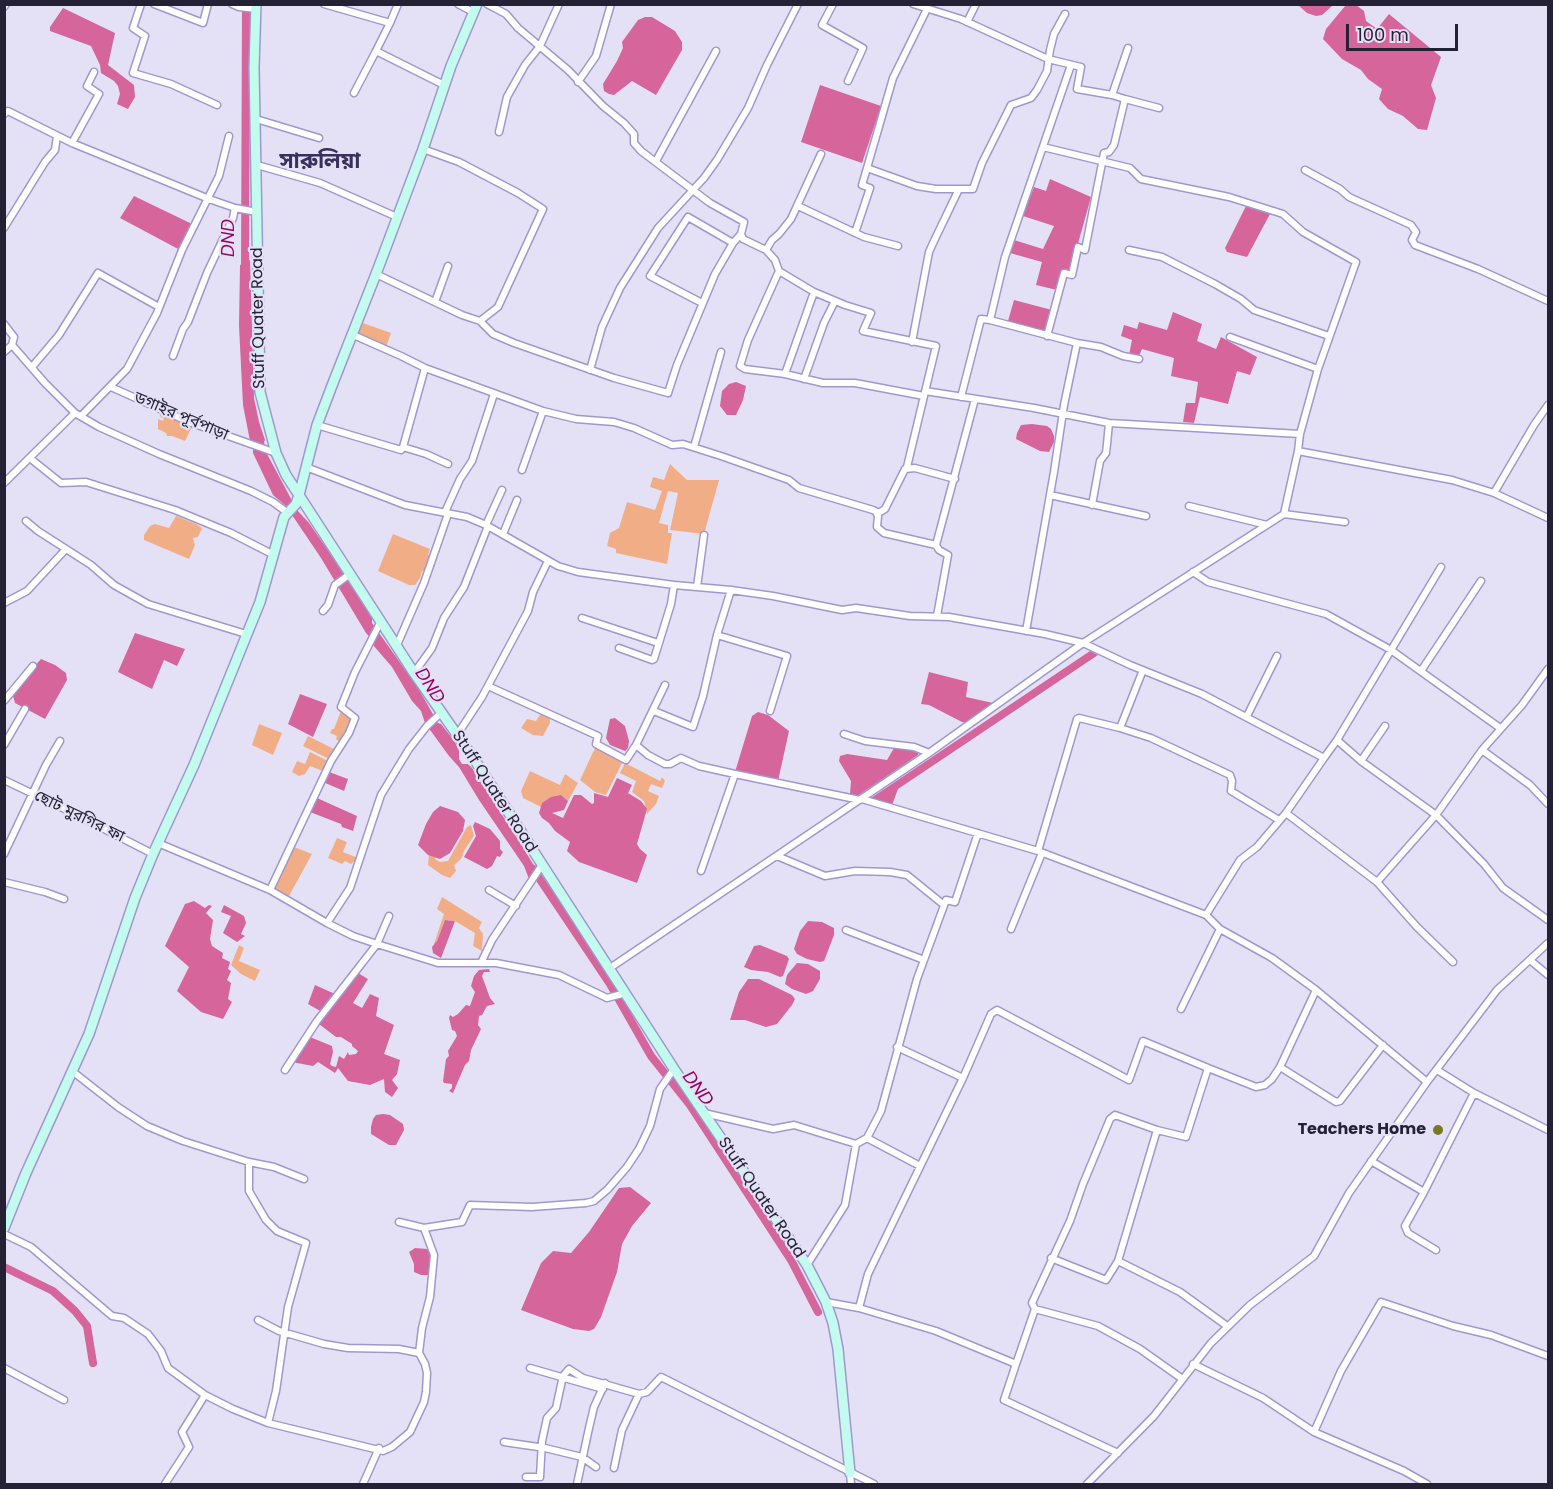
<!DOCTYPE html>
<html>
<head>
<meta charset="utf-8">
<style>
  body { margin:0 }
  #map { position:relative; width:1553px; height:1489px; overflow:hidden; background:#e4e1f7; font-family:Poppins,sans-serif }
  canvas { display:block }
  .frame { position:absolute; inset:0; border:6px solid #242135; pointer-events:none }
  .scale { position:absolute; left:1346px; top:24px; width:112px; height:27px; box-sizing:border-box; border:3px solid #242135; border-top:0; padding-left:8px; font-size:18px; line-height:21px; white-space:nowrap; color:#242135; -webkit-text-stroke:4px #e4e1f7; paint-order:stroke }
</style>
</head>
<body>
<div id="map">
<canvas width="1553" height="1489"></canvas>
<div class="frame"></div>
<div class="scale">100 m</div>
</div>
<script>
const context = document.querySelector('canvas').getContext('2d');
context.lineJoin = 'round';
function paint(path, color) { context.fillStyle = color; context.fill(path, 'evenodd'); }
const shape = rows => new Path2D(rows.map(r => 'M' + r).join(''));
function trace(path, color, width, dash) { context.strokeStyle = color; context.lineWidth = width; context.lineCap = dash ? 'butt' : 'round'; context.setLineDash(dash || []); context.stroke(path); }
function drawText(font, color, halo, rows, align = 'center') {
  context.font = font + ' Poppins,"Noto Sans Bengali",sans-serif'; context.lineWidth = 4.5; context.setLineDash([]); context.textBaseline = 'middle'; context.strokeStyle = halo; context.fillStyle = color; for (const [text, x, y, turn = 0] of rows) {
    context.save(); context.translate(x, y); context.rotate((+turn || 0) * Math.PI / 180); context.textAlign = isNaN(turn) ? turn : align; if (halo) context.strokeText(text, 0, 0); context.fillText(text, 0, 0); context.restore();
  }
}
paint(shape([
  [360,322,391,333,386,347,356,335],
  [161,412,190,424,192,427,185,441,172,436,167,436,166,433,158,429,158,419,163,421,164,419,160,416],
  [670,464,687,480,719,480,704,534,670,530,678,493,668,491,659,523,668,525,668,533,672,533,667,564,616,553,616,549,607,546,610,533,619,528,627,502,655,510,662,491,650,487,653,477,664,480],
  [176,516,196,524,202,528,198,537,193,538,195,545,189,559,144,540,144,535,150,526,155,524,169,528],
  [393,534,430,549,428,555,431,558,427,572,422,571,420,578,415,585,409,585,378,571],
  [341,711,349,716,351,721,340,742,336,739,337,736,330,733,332,729,334,729],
  [542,712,550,718,550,723,543,736,533,735,521,728,527,719,536,721],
  [259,724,282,733,273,755,252,745],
  [308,736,336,750,329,759,303,746],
  [596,746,623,761,606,795,595,792,580,780],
  [310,752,328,761,323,771,310,766,305,774,299,776,292,772,297,761,305,764],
  [625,763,660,781,662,777,665,781,662,788,651,784,648,791,659,796,656,804,647,814,644,801,632,792,636,781,620,773],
  [530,771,560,785,565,774,578,783,568,801,561,795,541,807,523,798,521,791],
  [471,825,474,836,465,849,461,859,454,865,456,871,450,878,442,875,428,865,429,854,435,856,435,859,440,862,448,861,467,827],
  [337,838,347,842,343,852,358,858,351,864,345,861,342,864,328,858],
  [294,847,312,854,289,896,274,888],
  [442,897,482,922,479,928,483,934,482,951,473,946,475,933,455,921,449,920,445,920,437,941,433,947,444,914,437,909],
  [239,945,244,948,239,961,260,970,255,981,241,974,231,965]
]), '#f1ae86');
paint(shape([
  [1298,5,1333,5,1322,15,1316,16,1307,13],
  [1346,5,1356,5,1364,11,1366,21,1377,29,1389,14,1441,57,1431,85,1436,98,1427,130,1418,129,1403,116,1388,109,1379,99,1382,89,1368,79,1361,70,1342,59,1323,39,1326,29],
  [63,8,115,33,108,65,134,85,135,97,128,109,117,104,120,94,118,86,114,81,101,73,100,65,91,46,50,31,50,27],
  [645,17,652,17,675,31,682,42,682,50,656,95,632,81,614,95,609,94,604,91,603,84,617,61,623,48,622,42,638,20],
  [820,85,881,106,862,163,801,142],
  [1050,179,1091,197,1070,272,1063,270,1057,290,1036,285,1042,262,1010,253,1014,240,1043,249,1054,226,1023,216,1034,187,1046,191],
  [134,196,190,223,190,228,180,250,120,218],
  [1246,206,1271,212,1247,257,1227,252,1225,248],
  [250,260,254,398,259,422,265,440,264,442,266,452,297,510,309,523,329,552,372,618,372,623,418,688,438,723,441,724,455,742,459,751,459,759,462,764,468,764,472,768,524,849,536,869,529,879,524,866,479,800,459,767,449,756,425,723,421,711,412,701,392,667,373,645,373,641,366,633,321,558,286,506,273,495,253,453,253,442,250,441,243,405,239,326,240,265],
  [1014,300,1052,310,1046,331,1008,321],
  [1173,312,1202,324,1197,341,1216,349,1221,337,1257,357,1250,375,1237,371,1228,404,1200,397,1194,423,1183,422,1186,403,1195,403,1198,382,1171,376,1174,358,1142,349,1139,356,1129,355,1132,340,1121,336,1124,325,1137,329,1139,322,1167,330],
  [736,382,746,386,743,400,736,415,727,415,720,406,722,391,729,384],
  [1032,424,1047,426,1051,429,1054,436,1054,442,1049,452,1040,451,1016,439,1017,433,1021,425],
  [135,633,185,649,177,666,164,660,152,689,118,672],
  [1090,651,1098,655,898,789,892,805,871,798],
  [41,659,55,665,66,673,67,680,45,719,15,703,12,692],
  [929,672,968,682,966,697,993,703,967,723,962,722,929,705,921,704],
  [300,694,327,704,313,737,288,724],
  [758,712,768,715,789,731,778,781,735,772,752,716],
  [615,718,625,726,629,741,628,748,625,751,610,745,606,738,610,719],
  [894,748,908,749,918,753,918,755,856,797,852,797,850,794,851,781,839,761,840,756,847,754,887,760],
  [329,772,348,779,344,791,323,782],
  [617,778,632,785,628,793,641,801,647,809,637,844,640,849,647,855,637,883,579,862,567,851,570,842,555,831,549,823,542,818,539,813,542,803,551,797,561,795,568,801,564,810,552,813,563,818,574,795,581,795,592,804,594,803,594,793,608,797],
  [317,798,357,816,353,831,342,827,341,824,310,812],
  [440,806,458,812,465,820,463,831,450,853,440,859,428,855,418,845,426,824,433,812],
  [475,822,490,829,500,841,500,849,503,852,500,857,497,856,492,866,487,869,464,857,476,836,473,826],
  [194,901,205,908,209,905,212,906,206,913,213,920,210,939,212,946,223,953,222,958,230,962,228,969,231,971,227,980,231,983,228,999,232,1002,223,1019,201,1012,177,991,189,967,165,946,185,904],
  [224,905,244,916,246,923,241,934,245,936,237,942,223,933,231,916,221,912],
  [445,920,455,921,441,958,433,953,432,947,437,941],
  [808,921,822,922,834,928,834,935,824,961,820,962,807,959,797,954,794,949,800,931],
  [760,945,787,956,789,959,783,976,780,977,768,972,751,970,744,967,754,946],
  [797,963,808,964,820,971,820,979,813,991,806,994,792,989,785,984,787,975],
  [489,969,490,972,484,972,482,976,490,998,495,1004,487,1006,482,1015,479,1016,478,1025,481,1029,471,1050,469,1061,465,1065,453,1093,449,1091,452,1088,452,1084,444,1083,443,1081,446,1059,449,1056,448,1051,457,1036,455,1031,452,1030,449,1018,450,1015,453,1017,458,1014,466,1005,470,1006,475,992,471,986,474,976,479,970],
  [358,973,368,979,353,1003,362,1008,370,994,379,998,376,1016,394,1025,384,1054,400,1060,397,1074,392,1080,398,1088,392,1097,385,1092,384,1079,370,1085,348,1081,338,1068,335,1073,318,1062,313,1066,292,1062,310,1037,332,1046,333,1052,330,1064,332,1066,336,1067,339,1056,344,1059,348,1052,349,1055,356,1054,358,1051,352,1046,352,1044,341,1037,336,1037,319,1024],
  [748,979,759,979,792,995,795,999,792,1005,777,1024,766,1027,745,1020,730,1020,739,992],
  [315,985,335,994,322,1012,308,1004],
  [383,1114,390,1115,403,1124,404,1130,396,1145,389,1145,371,1134,371,1127,373,1119,376,1115],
  [630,1187,651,1203,632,1226,622,1244,617,1272,601,1317,594,1329,589,1331,573,1329,521,1310,541,1263,553,1251,571,1253,589,1232,619,1188],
  [415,1248,427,1249,431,1255,430,1275,421,1275,414,1272,414,1264,409,1252]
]), '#d5659b');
trace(shape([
  [245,274,246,4],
  [533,869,610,984,651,1056,690,1105,791,1260,818,1312],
  [4,1267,53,1291,75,1311,87,1326,93,1363]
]), '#d5659b', 8);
const street = shape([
  [141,4,133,28,145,36,133,73,171,84,217,105],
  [154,4,203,23,208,4],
  [232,4,239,7,256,9],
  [324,4,390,23,376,51,444,85],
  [458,4,473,12],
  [487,4,506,14,518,28,568,70,603,106,624,123,634,134,634,143,641,151,710,203,744,222,741,234,743,239,766,250,775,260,779,271,814,292,845,305,871,313,863,331,936,346,907,467],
  [833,4,822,25,863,48,848,81],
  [913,4,961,19,1048,59,1081,67,1077,89,1112,95,1128,48],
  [4,7,6,4],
  [927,9,893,78,867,168,917,186,936,189,959,189],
  [967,22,976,4],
  [390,23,398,4],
  [578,82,596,56,611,4],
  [354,93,376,51],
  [1125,99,1159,108],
  [4,114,8,111,72,143,209,199,235,208,257,212],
  [256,119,319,138],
  [499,132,507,97,525,65,540,46,559,4],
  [72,143,99,94,87,86,94,72],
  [1043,147,1130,168,1141,179,1229,197,1283,214,1303,232,1356,262,1318,369],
  [423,149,459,162,518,193,543,209,498,307,480,321],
  [656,161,716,51],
  [257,165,320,183,397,217],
  [1305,170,1340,189,1349,197,1411,225,1416,232,1412,240,1415,245,1478,269,1548,301],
  [798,206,864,237,898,246],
  [4,228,45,162,55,150,57,136],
  [855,233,870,188,862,185,867,168],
  [766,250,772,240,779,234,791,219,821,154],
  [1129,250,1162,257,1215,284,1241,299,1254,310,1329,336],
  [779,271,748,340,740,366,745,369,785,374],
  [376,274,462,315,480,321,493,334,514,343,614,378,668,393,677,365,715,274,733,243,741,234],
  [814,292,785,374,823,383,855,383,924,396],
  [435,302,448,266],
  [702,303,650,276,688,217,733,243],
  [990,320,1077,343],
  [4,324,14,337,12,345,45,383,75,413,99,427,159,454,251,491,273,502,288,513],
  [351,334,401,356,425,368,543,411,576,419,614,422,634,428,672,445,683,444,721,456,789,480,799,488,873,510,877,512,878,516,877,527,884,533,936,545,975,399],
  [1047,336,1064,273,1072,275,1078,247,1085,250,1104,153,1109,152,1114,145,1125,99,1112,95],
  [1230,337,1318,369,1300,434,1298,451,1452,480,1494,493,1548,518],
  [912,342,929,252,934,241,959,189,973,189,982,163,1011,105,1031,98,1037,90,1047,71,1050,50,1054,34,1065,14],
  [4,352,12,345],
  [173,356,183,329,188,322,207,273,233,218,235,208],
  [32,367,59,335,98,273,159,307],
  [590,370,602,327,620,288,658,228,704,178,717,160,748,108,767,65,798,4],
  [804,379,824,323,835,301],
  [111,387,189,422,276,453],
  [925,391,1034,408,1109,423,1300,434],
  [961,397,981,319,990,320,1005,257,1071,65],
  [81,416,127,369,157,313,182,250,219,176,229,136],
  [317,425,401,450,403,447,426,454,448,464],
  [403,447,425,368],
  [694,447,721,352],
  [31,459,61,483,86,482,175,510,231,533,274,555],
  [306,467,405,505,467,517,486,525,558,566,578,572,674,585,731,590,773,596,842,610,856,608,910,616,949,617,1045,634,1083,643,1130,665,1202,694,1324,758,1337,740,1361,761,1436,815,1484,864,1503,888,1548,920],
  [522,470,543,411],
  [4,483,75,413],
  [1494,493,1534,425,1548,405],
  [1050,495,1146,516],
  [1092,505,1100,461,1106,453,1107,444,1109,423],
  [1189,506,1267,525],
  [877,514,885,509,905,469,915,468,955,479],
  [1284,514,1345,522],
  [26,521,38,531,91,565,114,585,148,604,246,634],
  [486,525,502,490],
  [503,534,517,500],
  [936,545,939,550,948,555,937,616],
  [1193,572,1208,582,1326,614,1391,650,1500,728],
  [697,587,704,535],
  [731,590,717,635,787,656,770,711],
  [4,603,27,591,66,549],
  [323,611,328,605,335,585,350,574],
  [582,618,658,643],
  [1026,631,1054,472,1064,405,1077,343,1101,347,1123,356,1139,359],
  [397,645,424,583,448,514,446,510,460,479,472,461,494,394],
  [619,648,652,660,654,659,671,604,674,585],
  [1421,671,1481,581],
  [414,673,432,648,444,618,464,587,488,526],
  [488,686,598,736,596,744,626,760,636,745,665,685],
  [4,701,33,666],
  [654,711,693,727,703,696,717,635],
  [1247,716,1277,656],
  [1120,728,1143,670],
  [844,734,865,741,914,747,929,753],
  [457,735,482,697,528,611,533,592,548,561],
  [1337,740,1441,567],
  [4,745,25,709],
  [636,745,648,755,665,764,670,764,681,758,699,766,735,774,860,800],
  [1482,750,1530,785,1548,804],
  [1361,761,1385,726],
  [4,780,73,813,153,854],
  [862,799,1038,851,1206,915,1220,929,1272,958,1316,990,1427,1082],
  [1286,813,1377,882,1436,815,1482,750,1522,705,1548,669],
  [158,843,270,890,327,923,353,936,377,944,438,963,496,963,559,975,607,998,626,993],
  [1038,851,1077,719,1079,718,1120,728,1151,738,1230,775,1232,781,1231,791,1279,820],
  [4,854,46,765,60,741],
  [777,856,825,876,855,871,890,872,907,875,944,905],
  [701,871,735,774],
  [4,882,45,892,64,899],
  [1377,882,1417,927,1453,962],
  [270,890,331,761,349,733,355,718,341,707,355,672,381,621],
  [489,890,516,906],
  [1206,915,1240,860,1257,847,1286,813,1324,758],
  [327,923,350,888,381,795,409,749,427,726,441,713],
  [1011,929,1042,853],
  [846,930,924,960],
  [1530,960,1548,975],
  [481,963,492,940,542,865],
  [610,968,929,753,1083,643,1284,514,1298,451],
  [1181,1009,1220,929],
  [897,1047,963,1078],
  [1280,1067,1336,1102,1340,1101,1383,1045],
  [285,1070,317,1021,377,944,389,916],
  [1437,1070,1474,1093,1548,1130],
  [72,1071,118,1107,147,1126,183,1141,249,1162,274,1167,304,1179],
  [704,1113,773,1129,794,1125,856,1144],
  [867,1138,920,1166],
  [1371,1161,1424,1192],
  [249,1162,249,1191,266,1220,277,1231,306,1243,288,1307,276,1391,268,1423],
  [424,1228,462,1222,470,1205,532,1207,586,1203,594,1201,608,1189,627,1167,639,1149,650,1126,660,1089,674,1069],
  [4,1234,31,1247,112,1316,124,1318,148,1334,161,1351,168,1368,205,1395,233,1409,268,1423,383,1451,392,1447,410,1432,424,1402,426,1392,427,1373,425,1364,419,1353,422,1328,430,1297,434,1255,424,1228,399,1222],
  [1436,1250,1408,1233,1405,1226,1424,1192,1474,1093],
  [1051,1258,1106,1280,1118,1261,1180,1292,1227,1326],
  [1118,1261,1157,1130],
  [807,1265,845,1205,856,1144,867,1138,881,1111,917,979,946,900,955,902,978,833],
  [826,1302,859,1308,936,1331,1016,1364,1035,1309,1098,1326,1140,1349,1181,1378],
  [859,1308,868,1274,963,1078,991,1014,997,1010,1129,1080,1143,1041,1208,1068],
  [1035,1309,1032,1303,1070,1221,1083,1184,1110,1119,1115,1115,1157,1130,1186,1137,1208,1068,1256,1087,1265,1085,1272,1079,1280,1067,1316,990],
  [258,1320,279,1331,324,1344,348,1348,399,1349,419,1353],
  [1016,1364,1004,1400,1118,1453],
  [1193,1364,1263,1398,1314,1432,1404,1471,1427,1484],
  [4,1368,64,1400],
  [530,1368,603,1389],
  [1314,1432,1341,1371,1381,1302,1453,1326,1491,1335,1548,1356],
  [504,1442,545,1448,582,1457,596,1467],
  [614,1468,622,1430,639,1394],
  [850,1473,851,1484],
  [526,1477,540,1477,542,1441,547,1418,556,1408,563,1376,569,1369,583,1378,639,1394,647,1392,661,1377,874,1484],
  [165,1484,189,1447,182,1432,205,1395],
  [363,1484,379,1448],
  [577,1484,589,1428,594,1407,605,1383],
  [1087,1484,1154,1416,1211,1343,1250,1305,1314,1256,1349,1193,1427,1082,1497,990,1548,943]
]);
const secondary = shape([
  [256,4,254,67,260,392,276,453,286,475,414,673,476,762,674,1069,807,1265,826,1302,833,1323,838,1349,850,1473],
  [4,1228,26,1173,89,1034,135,898,153,854,194,765,260,602,284,517,296,504,299,495,317,425,333,383,376,274,423,149,451,66,477,4]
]);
trace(street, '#a098cc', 9);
trace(secondary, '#a098cc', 12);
trace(street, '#fff', 6);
trace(secondary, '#c3fcee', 9);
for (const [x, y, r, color] of [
  [1438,1130,6,"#777a23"]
]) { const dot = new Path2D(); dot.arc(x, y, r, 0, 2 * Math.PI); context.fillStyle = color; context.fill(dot); trace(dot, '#e4e1f7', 2); }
drawText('16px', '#242135', '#e4e1f7', [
  ["Stuff Quater Road",259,318,-91],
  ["ডগাইর পূর্বপাড়া",181,417,23],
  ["Stuff Quater Road",494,792,57],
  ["ছোট মুরগির ফা",79,817,26],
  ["Stuff Quater Road",761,1198,56]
]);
drawText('bold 16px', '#242135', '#e4e1f7', [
  ["Teachers Home",1426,1130]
], 'right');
drawText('italic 18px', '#96035e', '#e4e1f7', [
  ["DND",229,238,-90],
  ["DND",429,686,57],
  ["DND",697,1089,53]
]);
drawText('bold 22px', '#3a305c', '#e4e1f7', [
  ["সারুলিয়া",320,162]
]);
</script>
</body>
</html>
